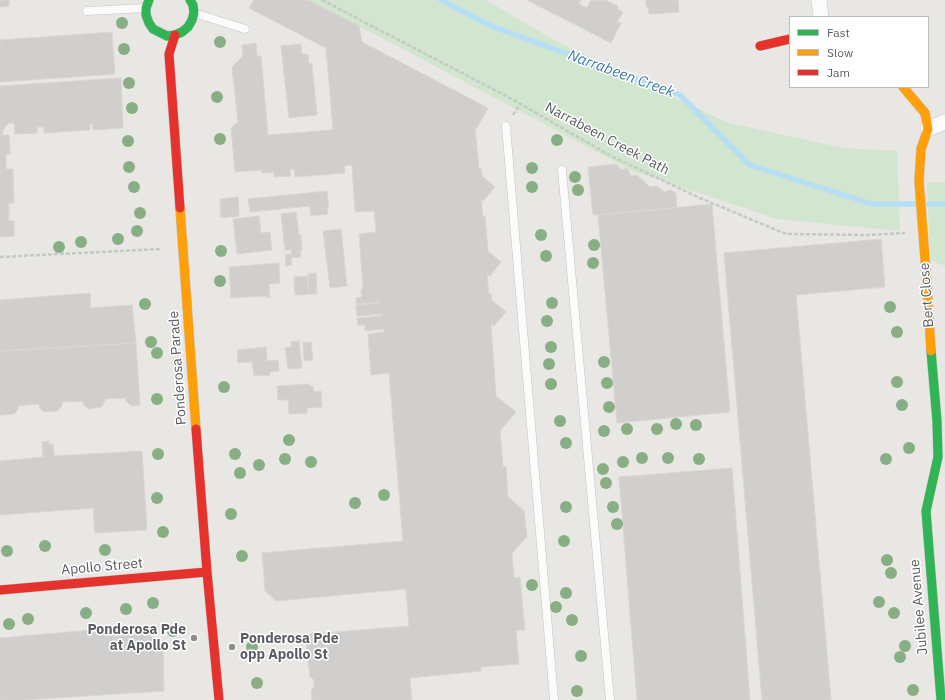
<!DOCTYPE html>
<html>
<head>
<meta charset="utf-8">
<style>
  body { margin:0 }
  #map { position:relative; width:945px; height:700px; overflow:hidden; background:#e9e7e3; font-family:"IBM Plex Sans",sans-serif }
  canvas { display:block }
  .legend { position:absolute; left:789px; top:16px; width:140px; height:72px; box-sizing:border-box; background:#fff; border:1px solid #bdbec0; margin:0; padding:5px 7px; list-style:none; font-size:12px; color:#595d61 }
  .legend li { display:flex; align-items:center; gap:8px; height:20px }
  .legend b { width:20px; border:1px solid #bdbec0 }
</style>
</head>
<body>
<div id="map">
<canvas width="945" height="700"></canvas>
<ul class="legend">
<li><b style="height:5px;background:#30b455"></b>Fast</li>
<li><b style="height:5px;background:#ff9f0a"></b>Slow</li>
<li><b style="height:5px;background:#e5322d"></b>Jam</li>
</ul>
</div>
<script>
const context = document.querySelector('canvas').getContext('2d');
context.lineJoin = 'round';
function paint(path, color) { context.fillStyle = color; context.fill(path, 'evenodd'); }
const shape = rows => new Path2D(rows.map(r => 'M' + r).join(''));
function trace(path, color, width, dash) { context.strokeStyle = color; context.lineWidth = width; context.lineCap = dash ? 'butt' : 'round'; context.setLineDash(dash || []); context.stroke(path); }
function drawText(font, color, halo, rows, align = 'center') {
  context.font = font + ' "IBM Plex Sans",sans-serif'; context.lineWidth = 3; context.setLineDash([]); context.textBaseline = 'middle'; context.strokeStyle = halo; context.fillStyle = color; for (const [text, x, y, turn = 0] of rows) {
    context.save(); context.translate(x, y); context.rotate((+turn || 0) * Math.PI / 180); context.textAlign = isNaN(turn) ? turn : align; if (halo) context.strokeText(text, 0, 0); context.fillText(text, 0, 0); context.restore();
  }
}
paint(shape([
  [310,0,486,0,554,40,728,123,844,148,897,151,900,231,777,219,633,171],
  [945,182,945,266,930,260,927,183]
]), '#d2e5ce');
trace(shape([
  [441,0,491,26,680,95,750,165,872,204,917,204],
  [925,204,945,204]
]), '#b6def4', 5.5);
const building = shape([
  [0,0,9,0,9,6,0,7,0,0],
  [254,0,309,0,359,26,362,42,488,108,477,128,475,127,479,169,481,169,482,176,495,187,483,201,481,200,483,217,485,216,488,251,501,262,490,276,487,274,489,294,491,294,492,300,506,312,494,326,491,323,496,396,516,412,500,431,503,467,506,466,508,497,524,511,527,537,512,553,514,578,520,577,525,630,516,630,519,664,481,667,481,671,410,678,412,700,312,700,311,691,314,686,314,680,310,677,306,643,310,637,310,634,409,626,406,589,276,601,265,591,262,553,403,541,389,373,371,375,368,334,384,332,384,329,365,331,365,325,358,325,357,318,381,316,382,314,357,316,356,305,380,303,380,302,356,304,356,298,362,297,361,291,363,288,359,234,376,232,374,211,355,212,352,165,344,166,345,173,295,177,294,169,290,169,291,176,274,177,274,172,262,173,262,170,235,172,231,128,238,122,232,67,243,56,242,45,256,43,257,56,261,56,268,135,333,130,326,48,249,8,254,0],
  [527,0,581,0,579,4,587,8,591,0,599,1,605,0,618,6,617,9,623,12,617,22,621,23,611,43,527,0],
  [646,0,678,0,679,12,649,14,648,7,646,7,646,0],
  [112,32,115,74,0,82,0,40,112,32],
  [301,44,302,54,308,54,309,63,312,64,317,115,289,118,281,46,301,44],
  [121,78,123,128,93,130,93,124,90,124,90,130,44,133,44,127,37,127,37,133,15,134,14,123,8,123,2,132,3,135,9,135,10,154,6,154,6,169,13,169,14,203,9,203,9,221,14,221,14,236,0,237,0,86,121,78],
  [616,164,622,170,627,168,631,176,637,175,650,187,657,186,664,192,671,190,676,193,677,208,593,215,588,167,616,164],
  [327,191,329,207,327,208,328,214,311,216,310,206,250,212,248,199,327,191],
  [238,197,239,216,221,218,220,199,238,197],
  [712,204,730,412,617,423,598,215,712,204],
  [296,212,299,235,301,235,302,250,300,251,301,257,291,258,292,265,286,266,285,255,292,254,291,250,285,250,281,214,296,212],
  [259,216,261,233,270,232,272,250,237,254,233,219,259,216],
  [341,229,347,286,330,288,323,231,341,229],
  [881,239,885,287,796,295,831,700,762,700,724,253,881,239],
  [279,263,280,283,269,284,270,298,263,296,231,298,229,267,279,263],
  [316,273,317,294,309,294,308,274,316,273],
  [307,276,309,294,295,295,294,277,307,276],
  [90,293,91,308,132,305,136,343,0,351,0,300,90,293],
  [299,341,302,368,288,369,285,348,292,347,291,342,299,341],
  [311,342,313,360,304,361,303,343,311,342],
  [136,343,140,405,131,406,126,401,126,398,105,399,105,401,101,407,88,409,83,404,83,401,62,402,62,406,57,411,44,412,39,407,39,404,18,406,18,409,14,414,0,415,0,351,136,343],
  [266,347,267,361,278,360,279,371,270,372,270,375,254,376,252,362,238,363,237,350,266,347],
  [309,384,309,386,313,386,314,392,321,391,322,407,307,408,307,413,289,414,288,400,278,400,277,386,309,384],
  [49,441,49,444,53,444,54,456,142,451,147,530,95,533,93,508,0,515,0,461,43,457,42,442,49,441],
  [732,468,750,700,637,700,619,477,732,468],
  [137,626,163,645,164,691,23,700,0,700,0,638,137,626]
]);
paint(building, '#d0cfcd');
trace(building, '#d8d6d2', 1);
const lane = shape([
  [87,11,146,8],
  [194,13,245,29],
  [506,126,554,700],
  [562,170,610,700]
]);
const street = shape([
  [819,0,821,17],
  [928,129,945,122]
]);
const fast = shape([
  [149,0,146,8,146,15,149,23,153,29,167,36,175,35,182,32,188,27,192,20,194,13,193,5,190,0],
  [931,351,937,421,938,457,926,511,941,700]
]);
const slow = shape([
  [903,87,925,113,928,129,921,149,919,181,927,285,931,351],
  [180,208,196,429]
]);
const jam = shape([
  [175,35,169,54,180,208],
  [760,46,790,39],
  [196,429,207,572,219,700],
  [0,590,207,572]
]);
trace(lane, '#c4c4c3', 9);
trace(street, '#c4c4c3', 16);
trace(fast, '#c5c5c5', 10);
trace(slow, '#c5c5c5', 10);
trace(jam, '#c5c5c5', 10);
trace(shape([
  [322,0,512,99,611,156,700,198,786,234,867,235,905,233],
  [513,115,520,104],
  [0,257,160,249]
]), '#c4c9c6', 2.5, [4, 2]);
trace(lane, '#fcfbfb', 8);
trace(street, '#fcfbfb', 15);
trace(fast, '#30b455', 9);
trace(slow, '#ff9f0a', 9);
trace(jam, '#e5322d', 9);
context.fillStyle = '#88af84';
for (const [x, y] of [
  [122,23],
  [220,42],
  [124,49],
  [129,83],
  [217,97],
  [132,108],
  [220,139],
  [557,140],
  [128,141],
  [129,167],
  [532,168],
  [575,177],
  [134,187],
  [532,187],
  [578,190],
  [140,213],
  [137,231],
  [541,235],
  [118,239],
  [81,242],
  [594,245],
  [59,247],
  [221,251],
  [546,256],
  [593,263],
  [220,281],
  [552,303],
  [145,304],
  [890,307],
  [547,321],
  [897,332],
  [151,342],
  [551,347],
  [157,353],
  [604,362],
  [549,364],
  [897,382],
  [607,383],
  [551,384],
  [224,387],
  [157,399],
  [902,405],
  [609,407],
  [560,421],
  [676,424],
  [696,425],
  [627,429],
  [657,429],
  [604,431],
  [289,440],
  [566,443],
  [909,448],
  [158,454],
  [235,454],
  [642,458],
  [668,458],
  [285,459],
  [699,459],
  [886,459],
  [311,462],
  [623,462],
  [259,465],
  [603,469],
  [240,473],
  [606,483],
  [384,495],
  [157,498],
  [355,503],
  [566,507],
  [613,507],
  [231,514],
  [617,524],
  [163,532],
  [564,541],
  [45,546],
  [105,550],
  [7,551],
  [242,556],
  [887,560],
  [891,573],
  [532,585],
  [566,593],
  [879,602],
  [153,603],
  [556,607],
  [126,609],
  [86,613],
  [894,613],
  [28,619],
  [572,620],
  [9,624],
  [173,631],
  [905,646],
  [252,647],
  [581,656],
  [900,657],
  [257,683],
  [913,690],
  [577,691]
]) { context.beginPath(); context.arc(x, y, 6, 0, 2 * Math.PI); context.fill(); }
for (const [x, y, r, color] of [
  [194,638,4,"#8b8d8e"],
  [232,647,4,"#8b8d8e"]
]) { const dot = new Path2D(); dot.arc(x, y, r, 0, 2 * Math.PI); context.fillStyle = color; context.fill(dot); trace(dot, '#fff', 1.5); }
drawText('14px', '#595d61', '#fff', [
  ["Narrabeen Creek Path",607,139,28],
  ["Bert Close",927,295,-94],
  ["Ponderosa Parade",178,368,-94],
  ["Apollo Street",102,567,-5],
  ["Jubilee Avenue",919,607,-95]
]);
drawText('bold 14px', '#595d61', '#fff', [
  ["Ponderosa Pde",186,630],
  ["at Apollo St",186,646],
  ["Ponderosa Pde",240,639,"left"],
  ["opp Apollo St",240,655,"left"]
], 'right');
drawText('italic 15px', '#3f7bac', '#fff', [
  ["Narrabeen Creek",621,74,20]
]);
</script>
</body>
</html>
